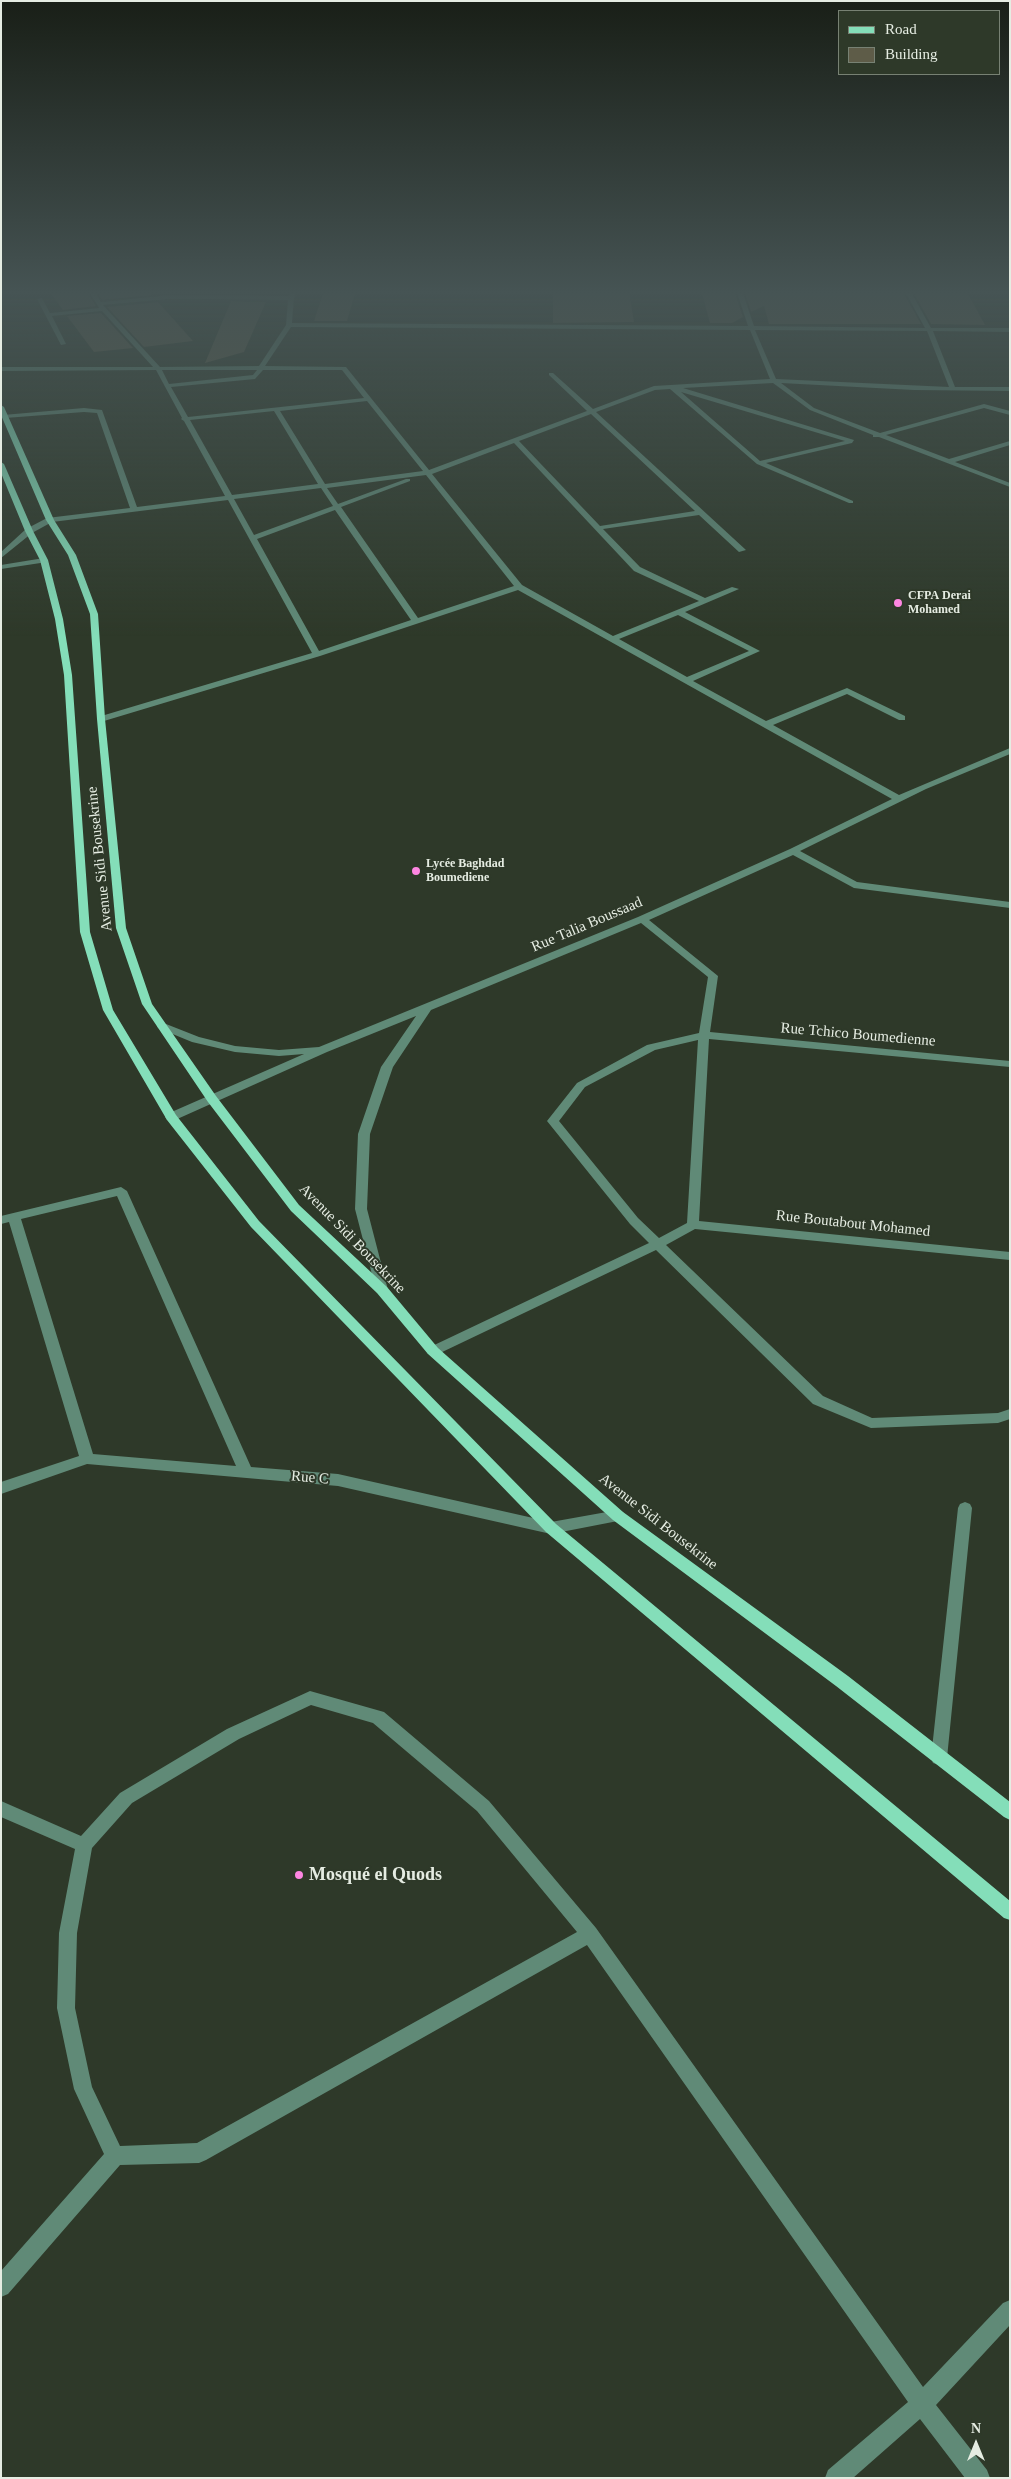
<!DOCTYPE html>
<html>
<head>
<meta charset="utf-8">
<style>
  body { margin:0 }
  #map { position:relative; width:1011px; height:2479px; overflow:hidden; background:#2e3929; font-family:Georgia,serif }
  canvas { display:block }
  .frame { position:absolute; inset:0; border:2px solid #e5ece2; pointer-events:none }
  .legend { position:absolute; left:838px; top:10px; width:162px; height:65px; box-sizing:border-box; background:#2e3929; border:1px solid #778173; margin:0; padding:6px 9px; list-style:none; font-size:15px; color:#e5ece2 }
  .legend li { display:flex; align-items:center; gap:10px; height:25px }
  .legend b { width:25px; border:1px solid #778173 }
  .north { position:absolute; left:951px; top:2419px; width:50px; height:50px; -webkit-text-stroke:4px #2e3929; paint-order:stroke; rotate:0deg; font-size:14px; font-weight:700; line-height:20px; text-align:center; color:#e5ece2 }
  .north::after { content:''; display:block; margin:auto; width:18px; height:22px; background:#e5ece2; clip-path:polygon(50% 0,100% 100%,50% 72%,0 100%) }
</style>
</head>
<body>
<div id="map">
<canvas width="1011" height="2479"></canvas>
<div class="frame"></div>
<ul class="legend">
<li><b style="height:6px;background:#84deb9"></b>Road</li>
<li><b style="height:14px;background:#5e5c48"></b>Building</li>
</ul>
<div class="north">N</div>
</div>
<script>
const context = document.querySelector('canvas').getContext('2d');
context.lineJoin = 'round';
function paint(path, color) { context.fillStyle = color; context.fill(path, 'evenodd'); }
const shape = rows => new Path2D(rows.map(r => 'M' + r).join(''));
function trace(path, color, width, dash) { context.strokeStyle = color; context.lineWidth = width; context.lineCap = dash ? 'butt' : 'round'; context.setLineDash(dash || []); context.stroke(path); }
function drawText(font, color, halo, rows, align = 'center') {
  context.font = font + ' Georgia,serif'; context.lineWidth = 4; context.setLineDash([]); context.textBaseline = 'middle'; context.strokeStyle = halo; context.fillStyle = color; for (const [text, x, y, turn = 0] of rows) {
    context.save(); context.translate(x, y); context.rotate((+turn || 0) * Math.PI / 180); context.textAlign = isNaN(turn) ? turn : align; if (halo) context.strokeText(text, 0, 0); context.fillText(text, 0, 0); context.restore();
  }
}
paint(shape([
  [48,290,86,290,96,306,63,310],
  [96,290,148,290,152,295,102,300],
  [236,290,270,290,269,294,234,294],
  [324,290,356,290,347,321,314,321],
  [553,290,629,290,634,322,553,323],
  [701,290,734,290,743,317,732,323,710,323],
  [744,290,902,290,921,324,769,324,764,306,751,312],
  [912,290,966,290,985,325,931,324],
  [231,301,266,302,244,352,205,363],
  [158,302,193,341,144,347,107,307],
  [101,313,133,348,94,352,67,316]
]), '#5e5c48');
paint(shape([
  [88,290,94,290,101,302,170,295,289,296,292,290,298,290,294,298,292,323,748,326,736,290,742,290,754,326,925,328,904,290,910,290,931,328,1010,328,1010,332,933,331,955,387,1010,387,1010,391,914,390,781,383,814,408,880,433,984,404,1010,411,1010,415,984,408,886,435,949,459,1010,441,1010,445,955,462,1010,483,1010,487,879,437,873,437,873,435,810,410,773,383,683,388,854,440,852,443,766,463,853,501,853,503,849,503,757,464,670,389,655,390,596,412,746,550,739,552,699,515,603,529,640,567,705,598,732,587,739,589,685,612,760,651,693,681,766,721,847,688,905,716,905,720,899,720,847,694,773,725,899,795,1010,748,1010,754,926,789,800,851,857,882,1010,902,1010,908,854,888,793,855,649,920,718,976,710,1032,1010,1061,1010,1067,709,1039,699,1221,1010,1252,1010,1260,695,1229,666,1245,823,1396,872,1418,998,1413,1010,1409,1010,1419,998,1423,871,1428,813,1404,656,1250,438,1354,428,1354,426,1351,428,1348,649,1243,630,1224,547,1121,577,1083,647,1045,699,1033,708,977,641,923,431,1010,393,1067,370,1134,367,1209,388,1290,387,1293,382,1295,376,1290,355,1209,358,1134,381,1067,416,1016,327,1052,175,1120,167,1120,165,1117,167,1114,304,1054,279,1056,235,1052,192,1042,158,1028,157,1026,158,1024,166,1024,199,1037,235,1046,279,1050,319,1047,638,917,790,849,892,799,518,590,320,656,104,721,98,721,98,717,312,653,228,500,52,522,32,533,1,558,1,552,26,529,47,518,130,508,97,413,84,412,5,418,3,415,84,408,102,410,137,507,225,496,184,421,181,419,182,418,156,370,1,371,1,367,153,367,102,311,52,316,66,344,61,345,37,299,42,298,50,313,99,308,88,290],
  [170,299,288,300,286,325,259,366,160,367,103,305,170,299],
  [291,327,750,330,770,379,654,386,593,409,553,373,549,373,549,375,587,411,429,470,346,367,265,366,291,327],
  [755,330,927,331,949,387,776,379,755,330],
  [162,370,257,370,253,375,169,384,162,370],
  [263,370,342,370,364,398,188,417,171,387,255,379,263,370],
  [681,392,845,441,760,461,681,392],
  [367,401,423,471,325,484,280,411,367,401],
  [274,411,318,484,232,495,190,420,274,411],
  [591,414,695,511,600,526,519,441,591,414],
  [514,443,634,571,699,601,613,636,522,585,432,474,514,443],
  [426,475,514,586,418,618,341,507,410,481,410,479,406,479,338,504,327,488,426,475],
  [321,488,333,506,254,535,234,499,321,488],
  [335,510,411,620,319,651,257,539,335,510],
  [678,615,749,651,687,677,619,639,678,615],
  [698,1040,687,1223,659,1238,638,1218,559,1121,585,1087,655,1050,698,1040],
  [44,558,47,558,47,562,1,569,1,565,44,558],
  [121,1187,127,1191,251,1467,338,1474,551,1522,618,1510,623,1512,625,1516,623,1520,551,1534,338,1486,87,1464,1,1494,1,1482,79,1456,9,1222,1,1224,1,1216,121,1187],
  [117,1196,236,1466,93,1454,21,1219,117,1196],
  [965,1502,970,1504,972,1508,947,1758,945,1763,939,1765,933,1763,931,1758,958,1508,960,1504,965,1502],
  [310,1691,384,1712,489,1801,596,1928,923,2387,1003,2303,1010,2300,1010,2325,936,2405,987,2470,990,2478,965,2478,920,2419,853,2478,825,2478,828,2470,908,2402,587,1945,206,2160,199,2163,120,2165,8,2294,1,2297,1,2271,104,2154,74,2089,57,2008,59,1933,75,1849,1,1817,1,1801,81,1836,120,1793,227,1729,310,1691],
  [311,1705,373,1723,477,1811,577,1932,197,2143,120,2146,92,2087,75,2008,77,1933,92,1848,132,1803,239,1739,311,1705]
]), '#608a77');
paint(shape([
  [1,405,4,407,54,520,76,555,98,614,105,719,126,928,152,1004,216,1096,299,1205,387,1287,438,1348,623,1512,848,1676,1010,1802,1010,1820,1004,1817,836,1686,613,1520,428,1354,377,1293,291,1211,208,1102,142,1004,116,928,97,719,90,614,68,555,46,520,1,415,1,405],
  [1,462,4,464,33,531,48,560,63,619,72,675,90,932,113,1010,176,1115,259,1221,556,1524,1010,1901,1010,1920,1004,1918,546,1532,251,1227,167,1120,103,1010,80,932,64,675,55,619,40,560,25,531,1,473,1,462]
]), '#84deb9');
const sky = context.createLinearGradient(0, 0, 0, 637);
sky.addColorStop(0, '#191f17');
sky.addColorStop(0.46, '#465454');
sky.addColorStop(1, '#46545400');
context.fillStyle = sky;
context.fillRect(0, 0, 1011, 637);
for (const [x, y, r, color] of [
  [898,603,5,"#fd86e1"],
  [416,871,5,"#fd86e1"],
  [299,1875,5,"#fd86e1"]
]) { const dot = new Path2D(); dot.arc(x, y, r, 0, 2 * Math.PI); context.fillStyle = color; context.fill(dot); trace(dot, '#2e3929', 2); }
drawText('bold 12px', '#e5ece2', '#2e3929', [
  ["CFPA Derai",908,596],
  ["Mohamed",908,610],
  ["Lycée Baghdad",426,864],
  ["Boumediene",426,878]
], 'left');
drawText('15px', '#e5ece2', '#2e3929', [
  ["Avenue Sidi Bousekrine",100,859,-96],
  ["Rue Talia Boussaad",587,925,-23],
  ["Rue Tchico Boumedienne",858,1035,5],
  ["Rue Boutabout Mohamed",853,1224,6],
  ["Avenue Sidi Bousekrine",352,1239,46],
  ["Rue C",310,1478,5],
  ["Avenue Sidi Bousekrine",658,1522,38]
]);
drawText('bold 18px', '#e5ece2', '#2e3929', [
  ["Mosqué el Quods",309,1875]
], 'left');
</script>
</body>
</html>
